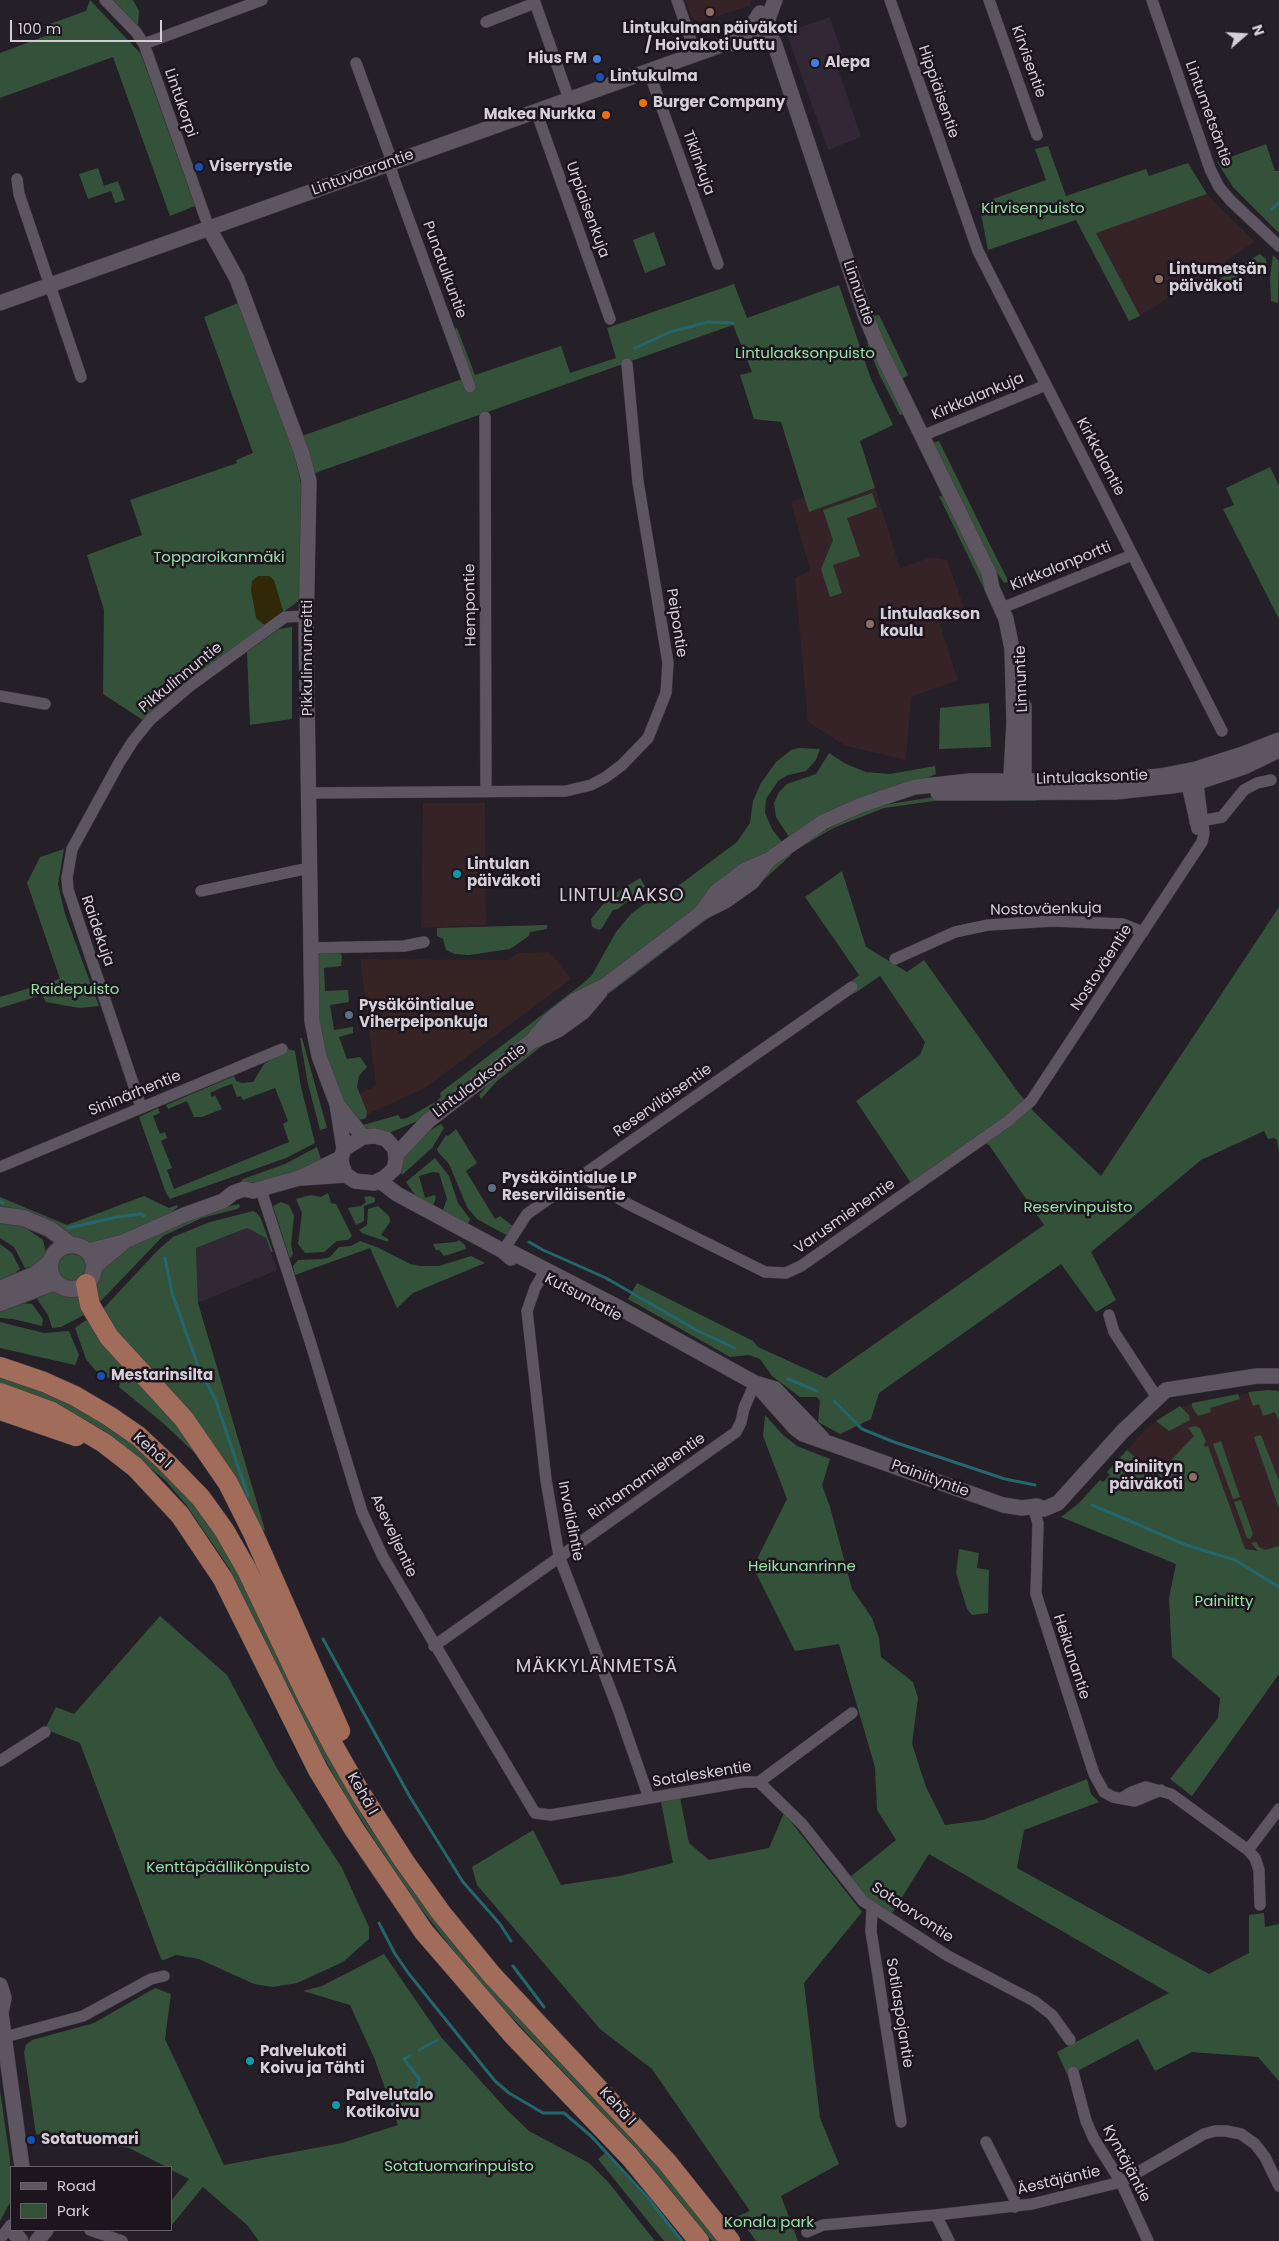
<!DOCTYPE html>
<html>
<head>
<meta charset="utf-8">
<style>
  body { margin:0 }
  #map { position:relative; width:1279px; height:2241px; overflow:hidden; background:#251f28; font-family:Poppins,sans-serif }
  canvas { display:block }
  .legend { position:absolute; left:10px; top:2166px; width:162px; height:65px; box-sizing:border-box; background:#1c151e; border:1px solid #665f68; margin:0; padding:6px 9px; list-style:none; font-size:15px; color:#d4cfd6 }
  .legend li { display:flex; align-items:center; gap:10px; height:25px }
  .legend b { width:25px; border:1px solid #665f68 }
  .north { position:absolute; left:1219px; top:10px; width:50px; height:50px; -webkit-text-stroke:4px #1c151e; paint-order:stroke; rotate:71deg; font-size:14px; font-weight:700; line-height:20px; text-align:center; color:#d4cfd6 }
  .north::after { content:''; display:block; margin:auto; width:18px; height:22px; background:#d4cfd6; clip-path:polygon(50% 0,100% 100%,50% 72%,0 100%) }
  .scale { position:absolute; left:10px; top:20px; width:152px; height:22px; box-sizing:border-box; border:2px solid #d4cfd6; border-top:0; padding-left:6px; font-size:15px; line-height:18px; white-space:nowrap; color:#d4cfd6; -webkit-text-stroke:4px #1c151e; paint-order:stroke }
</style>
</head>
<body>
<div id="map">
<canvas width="1279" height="2241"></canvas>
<ul class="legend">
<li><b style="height:6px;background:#5d5661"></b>Road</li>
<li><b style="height:14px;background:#345239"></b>Park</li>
</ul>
<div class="north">N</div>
<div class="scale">100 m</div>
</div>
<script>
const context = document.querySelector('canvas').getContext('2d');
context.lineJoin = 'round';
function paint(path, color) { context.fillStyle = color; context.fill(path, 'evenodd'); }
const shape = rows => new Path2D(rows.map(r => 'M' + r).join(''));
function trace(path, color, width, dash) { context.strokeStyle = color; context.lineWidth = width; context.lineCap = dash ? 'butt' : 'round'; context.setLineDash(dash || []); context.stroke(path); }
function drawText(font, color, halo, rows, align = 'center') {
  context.font = font + ' Poppins,sans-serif'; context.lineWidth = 5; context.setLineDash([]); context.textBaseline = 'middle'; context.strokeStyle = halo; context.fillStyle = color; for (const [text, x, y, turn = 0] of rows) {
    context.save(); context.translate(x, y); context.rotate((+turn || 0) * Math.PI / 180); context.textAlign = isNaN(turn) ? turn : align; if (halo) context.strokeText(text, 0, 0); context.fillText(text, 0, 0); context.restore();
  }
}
paint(shape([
  [830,17,843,56,835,60,861,137,828,150,786,32],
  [247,1228,266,1238,277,1270,198,1303,196,1248]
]), '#312735');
paint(shape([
  [550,952,571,979,425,1088,368,1114,359,1094,376,1086,360,959,509,960,518,953]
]), '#362324');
paint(shape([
  [685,0,752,0,749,6,699,22,692,18],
  [1207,194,1255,242,1140,316,1095,233],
  [875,488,900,568,932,557,947,560,969,621,962,623,960,618,940,624,958,680,911,697,906,760,846,746,808,722,795,578,810,571,791,502,805,497,809,512],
  [423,803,485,803,486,925,421,928],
  [1268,1390,1279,1391,1279,1564,1259,1552,1231,1546,1090,1491,1100,1480,1103,1482,1110,1475,1107,1472,1148,1427,1167,1413,1192,1403]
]), '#352328');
paint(shape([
  [90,0,141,54,195,206,170,216,113,57,0,98,0,53,48,35,44,26,86,11],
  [113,0,133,0,139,11,138,26],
  [1266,144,1275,171,1279,171,1279,233,1233,187,1217,162],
  [1048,146,1066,196,1146,169,1149,176,1188,163,1207,194,1096,233,1140,316,1129,321,1076,220,988,250,979,204,1046,180,1035,149],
  [98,168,104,186,118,181,125,200,115,203,111,191,88,199,79,174],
  [654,232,666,265,645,273,633,240],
  [1260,254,1266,259,1267,274,1261,277,1255,272,1208,290,1205,288],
  [1273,255,1279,261,1278,303,1271,301,1270,278],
  [734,284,747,318,839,285,871,379,893,425,860,441,875,488,809,512,781,422,754,419,740,375,752,372,733,325,315,473,302,436,462,379,446,333,457,328,475,375,561,346,570,373,616,358,607,328],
  [238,303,293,449,301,484,300,600,194,677,146,722,103,694,104,610,87,555,142,535,130,500,237,463,236,460,253,453,204,317],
  [879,315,908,375,901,380,872,316],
  [870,342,903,414,900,415,879,374,867,343],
  [939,441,996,557,1009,582,1004,583,991,564,933,443],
  [1270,467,1279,486,1279,619,1223,509,1234,505,1226,488],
  [872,493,877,507,847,518,860,556,833,565,842,593,830,597,821,569,833,540,823,510],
  [939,496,945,497,990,591,986,593],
  [292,627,292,719,250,725,247,652,279,629],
  [989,703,991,747,939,749,940,708],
  [799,748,820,749,816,760,806,771,788,775,778,781,766,799,765,813,772,829,782,842,420,1120,389,1133,369,1131,360,1126,398,1115,401,1119,407,1118,435,1102,441,1097,440,1093,581,985,592,975,616,932,632,913,653,898,678,886,737,842,750,823,753,801,761,783,776,762,791,750],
  [829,753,846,764,866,772,890,774,935,766,936,774,789,837,776,817,774,803,779,792,787,784,816,774],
  [1036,796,1036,801,934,801,884,808,833,828,798,849,796,846,854,815,883,805,934,797],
  [64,849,58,884,65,914,99,1006,79,1008,46,1002,42,995,0,1008,0,997,60,979,27,883,40,857],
  [789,852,791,855,756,887,737,902,710,917,607,995,564,1034,542,1046,497,1081,481,1099,479,1095,489,1083],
  [842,871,866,947,907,972,924,960,1015,1088,1034,1112,1101,1176,1279,907,1279,1152,1277,1140,1274,1138,1268,1139,1264,1131,1201,1160,1091,1252,1116,1300,1096,1312,1061,1264,879,1393,871,1419,840,1434,818,1422,820,1401,817,1397,800,1397,772,1376,760,1359,749,1355,730,1357,628,1299,637,1283,753,1341,758,1347,826,1378,1044,1225,989,1145,976,1139,911,1183,856,1101,920,1055,925,1042,880,976,855,993,848,984,859,975,805,897],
  [640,878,645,886,642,889,618,909,613,910,602,928,599,930,592,927,591,919,609,897],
  [547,925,547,929,530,932,529,936,510,949,469,955,455,954,446,950,443,939,437,936,437,928],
  [318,953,340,953,342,956,341,966,324,968,325,991,348,990,349,1002,330,1005,334,1030,353,1027,353,1033,339,1037,347,1059,360,1057,367,1067,359,1076,357,1087,367,1112,366,1118,355,1121,343,1101,317,1030],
  [300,1038,302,1038,327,1128,320,1130,308,1084],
  [288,1049,295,1051,301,1087,315,1143,286,1158,170,1199,166,1193,139,1117,158,1108,160,1113,153,1116,160,1134,165,1132,167,1138,161,1141,172,1168,167,1170,174,1189,289,1142,283,1124,288,1121,275,1088,243,1100,241,1096,237,1097,232,1084,223,1087,210,1093,212,1097,215,1095,222,1109,202,1117,194,1117,187,1101,168,1109,166,1105,234,1076,236,1081,242,1083,253,1082,264,1064],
  [441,1124,444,1128,432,1148,402,1175,400,1169,403,1155,420,1136],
  [456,1129,477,1163,466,1171,495,1219,500,1216,514,1227,508,1236,477,1219,467,1207,449,1164,438,1152,437,1149,446,1135,448,1136],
  [317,1147,322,1163,264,1182,240,1183,243,1179,285,1164],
  [435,1158,449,1176,458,1203,470,1219,468,1225,443,1210,447,1199,439,1173,433,1172,419,1176,425,1198,434,1195,436,1197,434,1204,431,1205,415,1195,406,1182],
  [328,1193,331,1203,336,1204,352,1236,348,1240,337,1241,324,1252,305,1253,298,1244,302,1213,296,1199,311,1195,321,1197],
  [144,1196,169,1208,177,1205,178,1207,163,1219,135,1231,89,1243,67,1235,27,1212,0,1208,0,1197,67,1225],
  [370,1196,375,1198,375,1202,364,1206,364,1221,356,1225,348,1208,361,1206,366,1202,364,1197],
  [281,1202,289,1205,294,1216,291,1245,293,1254,290,1259,273,1206],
  [239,1204,240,1207,237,1209,202,1218,163,1236,97,1305,95,1284,104,1267,117,1255,150,1236,221,1208],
  [378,1206,389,1216,390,1222,381,1235,388,1239,388,1242,362,1233,359,1230,367,1225,368,1209],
  [253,1211,257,1213,261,1219,273,1252,271,1252,266,1238,247,1228,196,1248,198,1303,265,1530,258,1532,114,1335,103,1309,158,1250,173,1237,210,1222],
  [0,1221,20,1224,43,1240,46,1253,36,1266,25,1268,14,1247,0,1238],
  [459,1240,465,1245,466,1249,444,1256,439,1250,436,1250,433,1244,456,1242],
  [360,1241,379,1248,410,1264,420,1266,439,1266,471,1256,485,1263,413,1293,397,1308,370,1248,295,1275,293,1266,298,1260,322,1259,330,1257,339,1247,351,1246],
  [0,1244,12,1253,20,1269,16,1272,17,1276,0,1282],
  '58 1268a14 14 0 1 1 28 0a14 14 0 1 1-28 0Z',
  [54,1291,70,1296,82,1294,84,1315,61,1327,52,1328,48,1315,37,1299,45,1293],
  [21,1303,32,1304,43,1319,42,1326,13,1319,0,1318,0,1308],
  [86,1320,98,1329,172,1410,200,1458,163,1423,119,1387,120,1383,106,1377,107,1373,102,1370,99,1373,95,1370,86,1359,75,1328],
  [0,1322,44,1333,69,1331,79,1355,75,1365,0,1348],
  [0,1376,19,1381,83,1410,138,1447,194,1503,234,1563,322,1746,366,1822,412,1890,434,1919,647,2153,719,2241,712,2241,643,2156,501,2006,464,1964,408,1892,342,1790,318,1747,229,1568,187,1506,166,1481,106,1432,49,1400,0,1383],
  [1268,1390,1279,1391,1279,1421,1275,1412,1263,1416,1259,1404,1253,1406,1248,1392],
  [1238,1394,1240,1399,1210,1408,1211,1412,1198,1416,1192,1407,1192,1403],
  [1180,1406,1189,1415,1190,1420,1169,1431,1156,1421],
  [765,1415,783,1435,797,1446,830,1459,822,1485,830,1507,852,1589,872,1618,879,1638,881,1657,913,1682,918,1698,912,1744,926,1787,945,1825,983,1820,1087,1779,1091,1794,1099,1802,1024,1830,1017,1868,1209,1974,1249,1953,1249,1915,1264,1913,1265,1927,1279,1924,1279,2081,1258,2057,1192,2052,1155,2071,1138,2039,1068,2076,1057,2052,1169,1993,929,1854,891,1915,875,1907,850,1877,896,1840,877,1810,875,1767,839,1644,795,1651,753,1567,787,1499,763,1436],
  [1195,1426,1200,1428,1205,1439,1206,1442,1204,1444,1205,1447,1208,1446,1245,1549,1258,1551,1251,1543,1256,1542,1259,1547,1265,1550,1279,1546,1279,1674,1192,1796,1170,1779,1218,1718,1220,1698,1172,1657,1169,1598,1176,1564,1061,1517,1079,1503,1100,1480,1103,1482,1110,1475,1107,1472,1127,1450,1156,1476,1194,1436,1188,1428],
  [1261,1435,1279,1481,1279,1509,1254,1437],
  [1221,1441,1240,1497,1233,1499,1213,1444],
  [1241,1500,1253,1534,1250,1539,1247,1538,1234,1502],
  [959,1549,979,1553,977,1568,989,1570,988,1613,972,1615,967,1609,956,1573],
  [160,1616,227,1675,278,1770,342,1868,369,1927,369,1939,343,1962,297,1983,273,1987,254,1984,199,1959,176,1955,164,1960,161,1959,80,1743,45,1729,56,1707,74,1714],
  [680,1798,689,1843,709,1860,769,1848,784,1813,862,1912,804,1983,820,2118,839,2164,781,2196,798,2241,756,2241,738,2216,750,2211,652,2069,600,2029,477,1885,472,1867,533,1830,561,1885,620,1876,673,1863,661,1802],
  [384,1954,441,2037,507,2110,529,2131,589,2163,609,2183,655,2241,259,2241,247,2225,203,2187,171,2226,171,2201,189,2179,171,2170,171,2167,167,2167,129,2148,36,2134,24,2052,26,2045,32,2040,94,2023,155,1988,171,1994,165,2039,224,2165,342,2143,398,2125,375,2060,350,2005,303,1991,322,1986],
  [0,2090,10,2159,11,2201,0,2221],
  [605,2153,655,2208,681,2241,664,2241,598,2159]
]), '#345239');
paint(shape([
  [258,576,269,576,274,580,285,617,268,628,256,618,251,590,252,581]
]), '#302807');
trace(shape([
  [1272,209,1279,202],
  [635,348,670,332,708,322,733,323],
  [0,1202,3,1203],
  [68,1228,117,1217,141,1214,144,1216],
  [529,1242,543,1250,606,1278,698,1331,735,1348],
  [165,1258,172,1293,198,1366,216,1401,248,1496],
  [788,1379,817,1391],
  [834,1401,862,1429,894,1442,1005,1479,1035,1485],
  [1092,1505,1186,1545,1235,1560,1279,1587],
  [323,1639,410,1797,463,1882,500,1924,511,1941],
  [379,1923,395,1954,409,1974,495,2081,509,2093,543,2113,564,2113,591,2136,648,2198,682,2241],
  [513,1966,544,2007],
  [419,2050,437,2040],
  [410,2056,404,2059,420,2080,414,2095]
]), '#23666b', 3);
const minor = shape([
  [105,0,136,32,144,44,209,228],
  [534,0,569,99],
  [677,0,696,55],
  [890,0,978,251,1222,731],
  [989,0,1037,135],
  [1152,0,1210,169,1219,187,1231,201,1279,246],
  [486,22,535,3],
  [144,44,262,0],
  [356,63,390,156,389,163,394,179,470,387],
  [649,72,718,264],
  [536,111,610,319],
  [17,179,19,194,81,377],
  [485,417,486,792],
  [922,436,1046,385],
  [1002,608,1132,555],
  [0,696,45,704],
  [1185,776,1197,829],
  [309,793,566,791,591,785,606,777,622,765,648,738,666,693,668,663,638,482,627,364],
  [1195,822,1222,817,1244,790,1257,783,1271,780],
  [201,891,309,868],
  [309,948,404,946,424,942],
  [895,959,955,932,988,925,1053,921,1123,924,1143,932],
  [141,1107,68,890,67,878,72,849,119,763,133,741,150,720,190,686,285,617,307,616],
  [0,1167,282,1049],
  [581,1176,628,1204,765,1272,786,1273,801,1266,1008,1121,1031,1101,1202,842,1204,833,1197,776],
  [261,1190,310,1341,362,1512,383,1557,535,1813,551,1815,743,1782,759,1782,852,1713],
  [503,1251,527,1214,852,987],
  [545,1271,535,1288,527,1311,546,1480,559,1556,618,1709,649,1798],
  [1109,1315,1114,1332,1158,1399],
  [1033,1507,1038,1523,1036,1594,1094,1774,1104,1792,1113,1797,1135,1801,1161,1790],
  [434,1646,736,1432,741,1422,744,1408,755,1383],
  [0,1761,45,1732],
  [759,1782,802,1824,863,1901,948,1956,1034,2001,1052,2015,1070,2040],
  [1122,1798,1132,1792,1146,1787,1171,1794,1248,1850],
  [1260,1905,1259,1870,1255,1858,1248,1850,1279,1809],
  [872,1908,871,1931,901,2122],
  [5,2037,83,2016,151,1979,164,1976],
  [1073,2072,1086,2121,1094,2139,1121,2182,1148,2241],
  [986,2142,1014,2198,1015,2207],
  [936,2215,949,2241],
  [90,2230,122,2241],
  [807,2232,823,2225,936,2215,1032,2204,1121,2182,1204,2134,1215,2131,1226,2131,1241,2134,1255,2144,1265,2157,1279,2186],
  [0,2239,11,2225]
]);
const tertiary = shape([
  [757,25,765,27,775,45,865,315,878,346,989,573,992,588,1006,619,1012,649,1014,723,1010,792],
  [727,43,732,36,753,24,760,13],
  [209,228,237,279,302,454,309,481,306,632,312,1021,319,1056,337,1104,344,1149],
  [0,303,727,43,736,44,752,38,765,27,775,0],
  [1024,706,1024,788],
  [938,793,1115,792,1171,786,1198,782,1244,767,1279,750],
  [701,913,717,891,745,870,770,859,823,822,861,805,915,787,970,781,1109,781,1160,776,1196,769,1243,754,1279,740],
  [535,1040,558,1030,583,1012,600,992],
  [338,1105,363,1137],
  [375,1136,386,1139,395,1149,396,1160,394,1169,384,1178,374,1183,355,1181,346,1175,342,1166,341,1158,344,1149,363,1137,375,1136],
  [397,1154,428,1121,532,1041,550,1020,574,1001,606,985,701,913,725,901,752,882,768,861],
  [303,1178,346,1175],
  [380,1181,397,1194,503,1251,511,1258],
  [88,1251,123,1242,184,1215,223,1201,233,1193,244,1189,253,1191,299,1178,341,1158],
  [505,1252,513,1253,616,1306,755,1383,775,1389,822,1438],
  [94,1267,122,1244],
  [755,1383,795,1428,803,1434,1003,1505,1022,1508,1037,1506,1044,1509,1058,1503,1122,1432,1166,1390,1257,1376,1279,1376],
  [0,1985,4,1998,1,2013,22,2167],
  [12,2230,21,2241],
  [37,2241,46,2230]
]);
const secondary = shape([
  [0,1215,24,1218,50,1229,71,1245],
  '50 1267a22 22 0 1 1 44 0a22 22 0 1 1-44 0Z',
  [0,1289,36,1274,50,1262],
  [0,1303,47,1285,57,1283]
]);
const trunk = shape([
  [86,1284,90,1305,109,1337,184,1419,228,1483,253,1533,340,1731],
  [0,1367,44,1382,75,1396,109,1416,138,1436,168,1464,201,1498,224,1530,247,1570,307,1696,334,1747,361,1794,404,1861,442,1914,492,1975,667,2162,730,2241],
  [0,1393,52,1412,104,1443,135,1467,180,1515,223,1579,318,1770,354,1829,424,1932,512,2034,630,2157,699,2241],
  [0,1410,76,1436]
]);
trace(minor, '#413c44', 12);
trace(tertiary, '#413c44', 16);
trace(secondary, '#413c44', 18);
trace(trunk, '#413c44', 21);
trace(minor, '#5d5661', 11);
trace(tertiary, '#5d5661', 15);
trace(secondary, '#5d5661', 16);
trace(trunk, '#a26c5a', 20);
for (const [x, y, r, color] of [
  [710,12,5,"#8d6e63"],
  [597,59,5,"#3f7fe0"],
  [815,63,5,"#3f7fe0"],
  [600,77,5,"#1a4fb4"],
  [643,103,5,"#e8710a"],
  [606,115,5,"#e8710a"],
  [199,167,5,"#1a4fb4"],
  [1159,279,5,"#8d6e63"],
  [870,624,5,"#8d6e63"],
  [457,874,5,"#0f9aa8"],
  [349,1015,5,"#5c6f8a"],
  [492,1188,5,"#5c6f8a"],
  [101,1376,5,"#1a4fb4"],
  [1193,1477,5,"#8d6e63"],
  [250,2061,5,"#0f9aa8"],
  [336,2105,5,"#0f9aa8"],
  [31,2140,5,"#1a4fb4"]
]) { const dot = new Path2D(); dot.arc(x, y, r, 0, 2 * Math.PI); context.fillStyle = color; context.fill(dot); trace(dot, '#1c151e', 2); }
drawText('bold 15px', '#d4cfd6', '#1c151e', [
  ["Lintukulman päiväkoti",710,29,"center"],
  ["/ Hoivakoti Uuttu",710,46,"center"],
  ["Hius FM",587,59,"right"],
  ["Alepa",825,63],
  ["Lintukulma",610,77],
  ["Burger Company",653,103],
  ["Makea Nurkka",596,115,"right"],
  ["Viserrystie",209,167],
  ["Lintumetsän",1169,270],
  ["päiväkoti",1169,287],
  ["Lintulaakson",880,615],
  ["koulu",880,632],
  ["Lintulan",467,865],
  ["päiväkoti",467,882],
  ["Pysäköintialue",359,1006],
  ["Viherpeiponkuja",359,1023],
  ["Pysäköintialue LP",502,1179],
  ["Reserviläisentie",502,1196],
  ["Mestarinsilta",111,1376],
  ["Painiityn",1183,1468,"right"],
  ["päiväkoti",1183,1485,"right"],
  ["Palvelukoti",260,2052],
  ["Koivu ja Tähti",260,2069],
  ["Palvelutalo",346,2096],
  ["Kotikoivu",346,2113],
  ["Sotatuomari",41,2140]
], 'left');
drawText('15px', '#d4cfd6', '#1c151e', [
  ["Kirvisentie",1028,62,70],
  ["Hippiäisentie",938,92,71],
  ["Lintukorpi",180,103,71],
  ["Lintumetsäntie",1208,114,70],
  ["Tiklinkuja",698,163,70],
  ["Lintuvaarantie",363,173,-20],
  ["Urpiaisenkuja",587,210,70],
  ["Punatulkuntie",444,270,70],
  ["Linnuntie",858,293,71],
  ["Kirkkalankuja",978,397,-23],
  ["Kirkkalantie",1100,457,62],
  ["Kirkkalanportti",1061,567,-22],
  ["Hempontie",471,605,-91],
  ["Peipontie",676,623,81],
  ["Pikkulinnunreitti",308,658,-90],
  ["Pikkulinnuntie",181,678,-39],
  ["Linnuntie",1022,679,-92],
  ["Lintulaaksontie",1092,778,-2],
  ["Nostoväenkuja",1046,910,-1],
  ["Raidekuja",97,931,71],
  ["Nostoväentie",1102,968,-57],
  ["Lintulaaksontie",480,1081,-37],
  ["Sininärhentie",135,1094,-22],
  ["Reserviläisentie",663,1101,-35],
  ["Varusmiehentie",845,1217,-35],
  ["Kutsuntatie",583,1298,28],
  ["Kehä I",152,1451,42],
  ["Rintamamiehentie",647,1477,-35],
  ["Painiityntie",930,1479,20],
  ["Invalidintie",570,1521,79],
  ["Aseveljentie",393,1536,65],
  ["Heikunantie",1071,1657,72],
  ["Sotaleskentie",702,1775,-9],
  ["Kehä I",362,1794,60],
  ["Sotaorvontie",912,1913,34],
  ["Sotilaspojantie",899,2013,81],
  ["Kehä I",617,2107,47],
  ["Kyntäjäntie",1126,2164,62],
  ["Äestäjäntie",1059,2181,-13]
]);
drawText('15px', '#95e0a2', '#1c151e', [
  ["Kirvisenpuisto",1033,209],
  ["Lintulaaksonpuisto",805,354],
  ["Topparoikanmäki",219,558],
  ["Raidepuisto",75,990],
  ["Reservinpuisto",1078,1208],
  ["Heikunanrinne",802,1567],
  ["Painiitty",1224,1602],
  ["Kenttäpäällikönpuisto",228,1868],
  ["Sotatuomarinpuisto",459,2167],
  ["Konala park",769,2223]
]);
context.letterSpacing = '1px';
drawText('18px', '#d4cfd6', '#1c151e', [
  ["LINTULAAKSO",622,896],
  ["MÄKKYLÄNMETSÄ",597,1667]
]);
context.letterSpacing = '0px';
</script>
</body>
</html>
